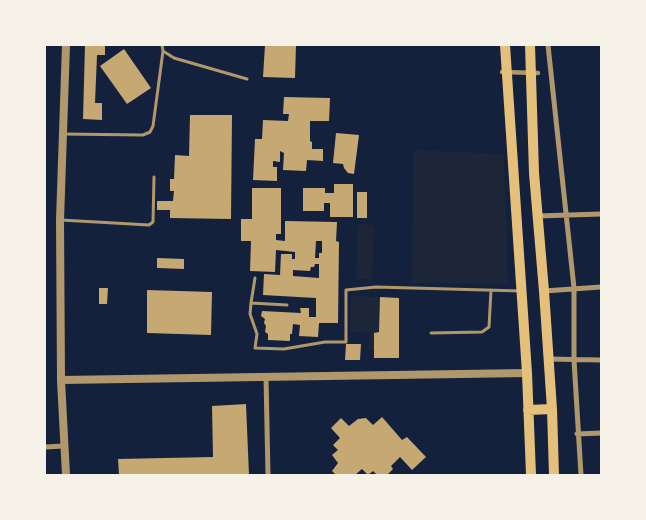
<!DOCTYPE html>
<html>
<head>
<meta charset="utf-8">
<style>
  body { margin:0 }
  #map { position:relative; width:646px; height:520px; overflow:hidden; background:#14213d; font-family:Helvetica,sans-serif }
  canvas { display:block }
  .frame { position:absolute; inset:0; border:46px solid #f6f1e7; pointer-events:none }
</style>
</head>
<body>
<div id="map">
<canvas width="646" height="520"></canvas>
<div class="frame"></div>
</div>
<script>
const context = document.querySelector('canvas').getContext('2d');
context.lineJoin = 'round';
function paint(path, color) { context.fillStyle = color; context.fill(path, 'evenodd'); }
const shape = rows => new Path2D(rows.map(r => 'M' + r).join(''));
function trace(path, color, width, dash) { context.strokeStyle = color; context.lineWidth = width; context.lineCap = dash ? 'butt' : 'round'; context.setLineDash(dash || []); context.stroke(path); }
paint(shape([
  [413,150,504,154,508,284,412,283],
  [358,224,375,225,372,279,356,279],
  [351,296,380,297,379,332,374,333,374,350,368,350,369,333,350,332]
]), '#1d2539');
paint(shape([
  [85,45,105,45,105,55,97,55,95,103,102,103,102,120,83,119],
  [265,45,296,45,295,78,263,77],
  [124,49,151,88,127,104,100,66],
  [284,97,330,98,329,121,310,121,310,141,312,142,312,149,323,149,323,161,307,160,306,171,283,170,284,153,280,151,280,162,273,161,273,167,277,167,277,181,253,180,255,139,262,139,263,120,288,121,289,114,283,114],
  [190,115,232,115,231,219,170,218,170,210,157,210,157,201,173,201,174,191,170,191,170,179,174,179,175,155,189,156],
  [336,133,359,135,354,174,348,173,344,168,343,164,333,163],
  [334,184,353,184,353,217,330,217,330,203,324,203,324,211,303,211,303,188,325,188,325,193,334,193],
  [252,188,281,188,281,234,276,234,276,240,285,241,285,221,337,222,336,241,339,242,338,323,319,323,318,337,299,336,300,325,293,324,292,334,290,334,290,341,268,340,268,334,265,332,266,326,264,323,265,319,261,316,262,311,301,313,300,308,309,308,309,317,316,317,316,298,263,295,264,274,280,275,281,254,292,254,292,259,295,259,295,252,276,250,275,272,250,271,251,241,241,241,241,219,252,219],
  [316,241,322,241,322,253,319,253,319,258,315,258],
  [315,264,319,264,319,278,293,276,293,270,310,271,311,267,314,267],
  [357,192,367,192,367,218,357,218],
  [157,258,184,259,184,269,157,268],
  [99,288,108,288,107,304,99,304],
  [147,290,212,292,211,335,147,333],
  [380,297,399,298,399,358,374,358,374,333,379,332],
  [346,344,361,344,360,360,345,360],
  [246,404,249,475,119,475,118,459,213,457,212,406],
  [382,417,402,440,407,437,426,457,412,470,400,457,391,466,393,469,387,475,377,475,373,471,368,475,362,469,355,475,336,475,332,471,338,463,332,455,338,450,333,445,340,438,331,428,341,418,349,426,358,419,366,418,373,425]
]), '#c6a872');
trace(shape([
  [162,45,163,51,174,58,247,79],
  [63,134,143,135,150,132,153,126,163,51],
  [61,220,149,225,153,222,154,177],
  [251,303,255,278],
  [287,305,251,303,250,314,257,334,255,348,284,349,325,342,346,342,346,290,376,287,521,291],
  [431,333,482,332,489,327,491,290]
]), '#b1986c', 3);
trace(shape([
  [502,72,538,73]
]), '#b1986c', 4.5);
trace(shape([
  [548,45,574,288,574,360,581,475],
  [538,216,601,214],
  [544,291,601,287],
  [548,359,601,360],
  [266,377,268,475],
  [577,434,601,433],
  [45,447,64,446]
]), '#b1986c', 5);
trace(shape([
  [66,45,60,220,61,380,66,475],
  [61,380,527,373]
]), '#b1986c', 8);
trace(shape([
  [505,45,527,373,531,475],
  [530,45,534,173,544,291,552,409,554,475],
  [528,410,552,409]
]), '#e5c07b', 10);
</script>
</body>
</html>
